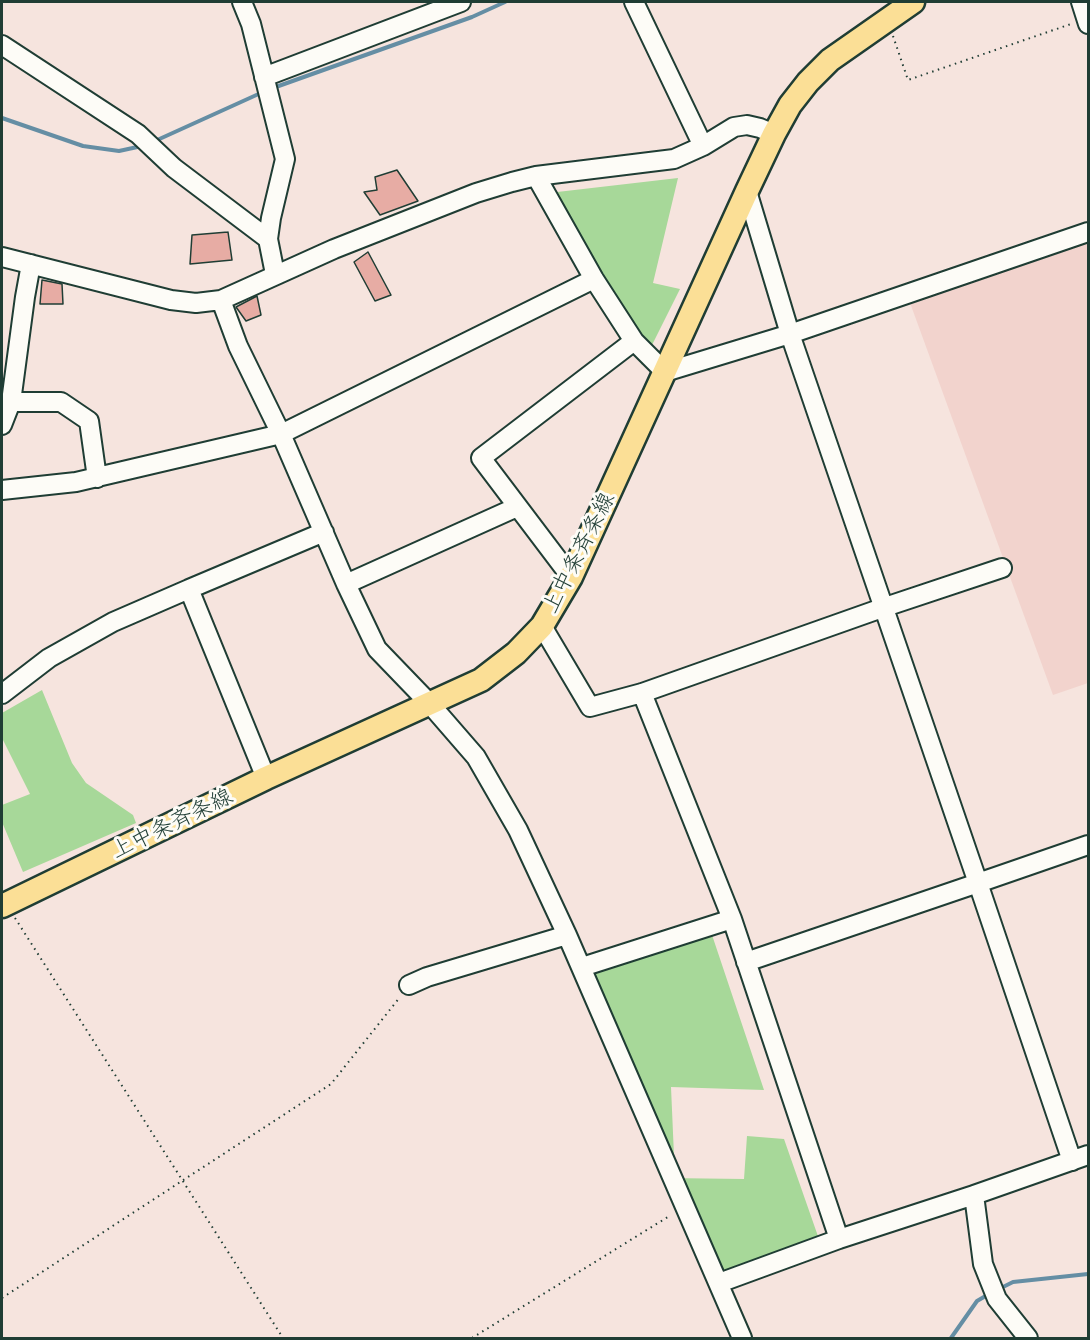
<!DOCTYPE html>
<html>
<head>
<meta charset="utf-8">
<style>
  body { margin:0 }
  #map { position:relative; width:1090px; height:1340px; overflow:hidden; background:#f6e4de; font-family:"Comic Neue",sans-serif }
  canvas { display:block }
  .frame { position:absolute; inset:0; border:3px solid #1f3d34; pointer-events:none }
</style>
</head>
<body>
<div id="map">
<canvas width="1090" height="1340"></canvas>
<div class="frame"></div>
</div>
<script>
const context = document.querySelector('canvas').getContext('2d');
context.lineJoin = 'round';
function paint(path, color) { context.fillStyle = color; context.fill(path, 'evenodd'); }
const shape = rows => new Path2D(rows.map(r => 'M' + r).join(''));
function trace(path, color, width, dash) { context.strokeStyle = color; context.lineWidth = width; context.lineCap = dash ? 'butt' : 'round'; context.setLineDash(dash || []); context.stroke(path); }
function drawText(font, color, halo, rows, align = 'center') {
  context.font = font + ' "Comic Neue","Klee One",sans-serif'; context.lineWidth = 6; context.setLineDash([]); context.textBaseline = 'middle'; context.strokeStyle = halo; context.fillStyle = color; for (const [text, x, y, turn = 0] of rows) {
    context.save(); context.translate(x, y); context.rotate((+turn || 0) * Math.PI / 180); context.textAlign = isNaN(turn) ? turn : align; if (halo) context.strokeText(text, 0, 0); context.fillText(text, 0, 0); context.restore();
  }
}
paint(shape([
  [1088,243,1088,683,1053,695,909,300]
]), '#f2d3cd');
paint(shape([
  [678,178,653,283,680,289,642,365,540,194],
  [42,690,72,763,86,783,133,815,136,823,23,872,2,822,2,805,30,794,2,738,2,713],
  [710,929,764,1090,671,1087,674,1156,657,1156,579,973],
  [747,1136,784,1139,820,1242,712,1277,667,1178,744,1179]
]), '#a7d899');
trace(shape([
  [273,88,472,17,505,2],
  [2,118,83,146,119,151,142,146],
  [155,141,263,92],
  [999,1289,1013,1282,1088,1274],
  [951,1338,977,1301,989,1294]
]), '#658ea4', 4);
const building = shape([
  [397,170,418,201,380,215,364,192,377,190,375,177,397,170],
  [228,232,232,260,190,264,192,235,228,232],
  [368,252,391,295,375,301,354,262,368,252],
  [42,280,62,284,63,304,40,304,42,280],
  [257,296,261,315,246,321,236,307,257,296]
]);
paint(building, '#e7aca4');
trace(building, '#1f3d34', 1.5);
const minor = shape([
  [242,2,251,24,285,159,271,218,268,239],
  [634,2,703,146],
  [1081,2,1088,24],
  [2,45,138,134,174,168,268,239,275,274],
  [264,77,461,2],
  [536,176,594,279,634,341,665,372,790,334,747,191],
  [1088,232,790,334,978,883,1088,845],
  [2,257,171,300,196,303,221,300,334,249,476,193,512,182,536,176,674,159,703,146,734,127,747,125,760,128,774,134],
  [221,300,238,346,281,434,346,584,377,649,430,704,476,757,518,830,567,935,427,977,409,985],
  [11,402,61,402,89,421,97,478],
  [2,425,11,402,25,297,31,264],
  [2,490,76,482,281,434,594,279],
  [571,577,481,458,634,341],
  [346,584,517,507],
  [542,626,590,707,642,693,885,607,1002,568],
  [642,693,732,919,839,1239],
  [2,694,49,658,113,622,189,589],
  [266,778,189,589,324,532],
  [567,935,742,1338],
  [746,962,978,883,1072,1161],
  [582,967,732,919],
  [974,1195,1088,1155],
  [719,1283,839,1239,974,1195,983,1264,997,1299,1028,1338]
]);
const major = shape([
  [2,906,266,778,481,680,516,653,542,626,571,577,747,191,774,134,790,105,808,82,830,60,913,2]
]);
trace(minor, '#1f3d34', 22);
trace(major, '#1f3d34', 27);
trace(shape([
  [893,36,908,80,1071,24],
  [15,918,283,1338],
  [2,1298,331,1084,400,997],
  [472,1338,671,1215]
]), '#1f3d34', 2, [1.5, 4.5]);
trace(minor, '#fdfcf7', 18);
trace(major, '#fbdf96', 22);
drawText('22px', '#1f3d34', '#fdfcf7', [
  ["上中条斉条線",579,553,-63],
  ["上中条斉条線",172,824,-26]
]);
</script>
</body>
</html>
